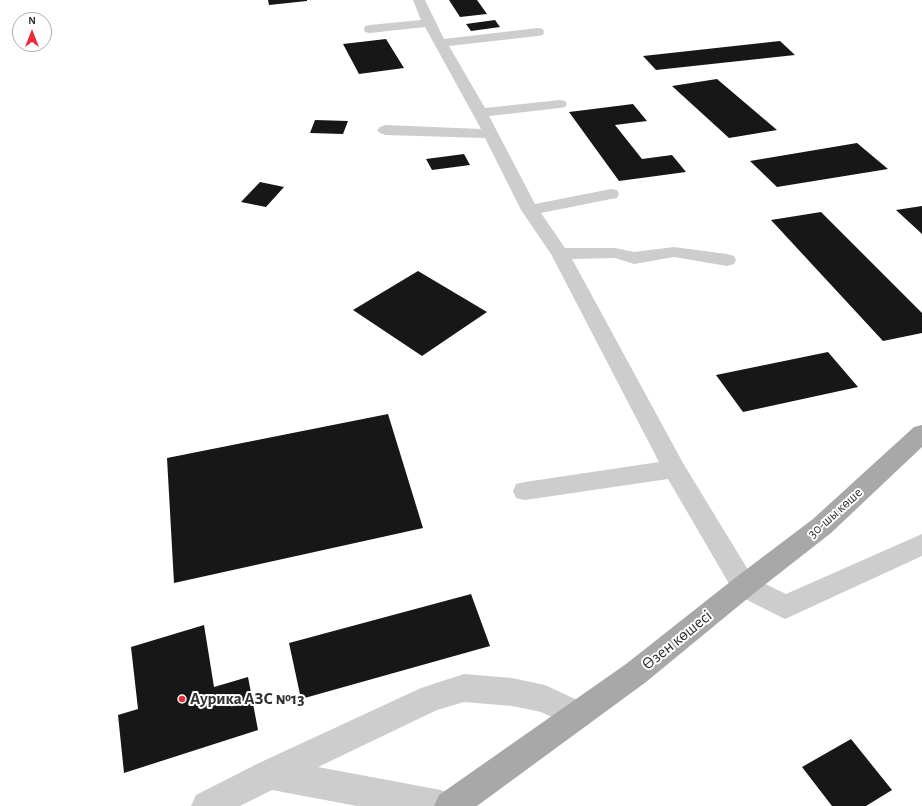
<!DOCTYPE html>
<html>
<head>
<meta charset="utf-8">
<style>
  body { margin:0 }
  #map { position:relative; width:922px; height:806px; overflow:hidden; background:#fff; font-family:"Alegreya Sans",sans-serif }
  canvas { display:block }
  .north { position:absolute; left:12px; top:12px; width:40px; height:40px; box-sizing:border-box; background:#fff; border:1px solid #acacac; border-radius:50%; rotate:0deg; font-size:11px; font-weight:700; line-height:16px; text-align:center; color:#303030 }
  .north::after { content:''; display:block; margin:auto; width:14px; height:18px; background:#eb2d3c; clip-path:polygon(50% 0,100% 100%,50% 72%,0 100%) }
</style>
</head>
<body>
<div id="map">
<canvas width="922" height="806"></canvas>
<div class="north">N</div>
</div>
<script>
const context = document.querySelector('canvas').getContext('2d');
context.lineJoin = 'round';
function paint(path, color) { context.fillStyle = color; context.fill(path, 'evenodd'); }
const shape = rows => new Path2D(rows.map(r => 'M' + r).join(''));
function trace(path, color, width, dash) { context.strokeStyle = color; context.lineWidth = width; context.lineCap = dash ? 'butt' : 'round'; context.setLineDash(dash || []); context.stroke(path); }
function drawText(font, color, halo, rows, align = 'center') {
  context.font = font + ' "Alegreya Sans",sans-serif'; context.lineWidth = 4; context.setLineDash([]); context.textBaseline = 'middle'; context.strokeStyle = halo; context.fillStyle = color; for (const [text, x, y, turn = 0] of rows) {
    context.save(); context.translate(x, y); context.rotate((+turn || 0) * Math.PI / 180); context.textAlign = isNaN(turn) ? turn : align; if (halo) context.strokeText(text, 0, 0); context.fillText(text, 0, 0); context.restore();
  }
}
paint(shape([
  [268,0,307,0,307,1,269,5],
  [449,0,477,0,487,14,460,17],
  [495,20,500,27,471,31,466,24],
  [386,39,404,68,359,74,343,44],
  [780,41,795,55,656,70,643,56],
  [717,79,777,130,729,138,672,86],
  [633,104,647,121,615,125,642,159,672,155,686,172,619,181,569,112],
  [315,120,348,121,343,134,310,133],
  [857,143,888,169,777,187,750,161],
  [464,154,470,165,432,170,426,159],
  [260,182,284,187,266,207,241,202],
  [922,206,922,234,896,210],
  [821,212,922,313,922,333,883,341,771,220],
  [418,271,487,312,422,356,353,310],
  [828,352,858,387,743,412,716,375],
  [388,414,423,528,174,583,167,458],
  [471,594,490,646,301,699,289,643],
  [204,625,214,687,248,677,258,730,124,773,118,715,138,709,131,647],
  [851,739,892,790,866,806,832,806,802,767]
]), '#171717');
paint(shape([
  [413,0,425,0,444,39,538,28,543,29,544,32,543,35,538,36,449,46,485,108,560,100,565,101,567,104,565,107,560,108,489,116,535,204,611,189,617,190,619,194,617,198,611,199,541,213,565,248,615,248,634,252,674,247,727,254,734,256,736,260,734,264,727,266,674,257,634,264,615,258,572,259,683,463,753,578,786,594,922,534,922,556,785,619,735,594,668,479,525,500,516,498,513,491,516,484,525,482,659,462,551,254,521,210,485,138,385,135,380,133,377,130,380,127,385,125,481,129,425,27,370,33,365,32,364,29,365,26,370,25,421,20,413,0],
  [464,674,512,678,545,685,588,705,593,715,588,725,578,729,541,712,512,706,464,702,437,710,318,767,441,790,452,795,457,806,357,806,272,790,240,806,191,806,196,795,259,763,421,688,464,674]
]), '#cdcdcd');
paint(shape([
  [922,425,922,447,831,533,753,594,646,682,477,806,434,806,439,795,626,664,735,578,813,519,914,427,922,425]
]), '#a8a8a8');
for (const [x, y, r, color] of [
  [182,699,4,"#eb2d3c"]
]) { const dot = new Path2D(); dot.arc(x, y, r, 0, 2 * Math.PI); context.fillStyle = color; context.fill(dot); trace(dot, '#fff', 1.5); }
drawText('14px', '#303030', '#fff', [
  ["30-шы көше",835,513,-42]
]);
drawText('17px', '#303030', '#fff', [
  ["Өзен көшесі",677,640,-39]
]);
drawText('bold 17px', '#303030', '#fff', [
  ["Аурика АЗС №13",190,699]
], 'left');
</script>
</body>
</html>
